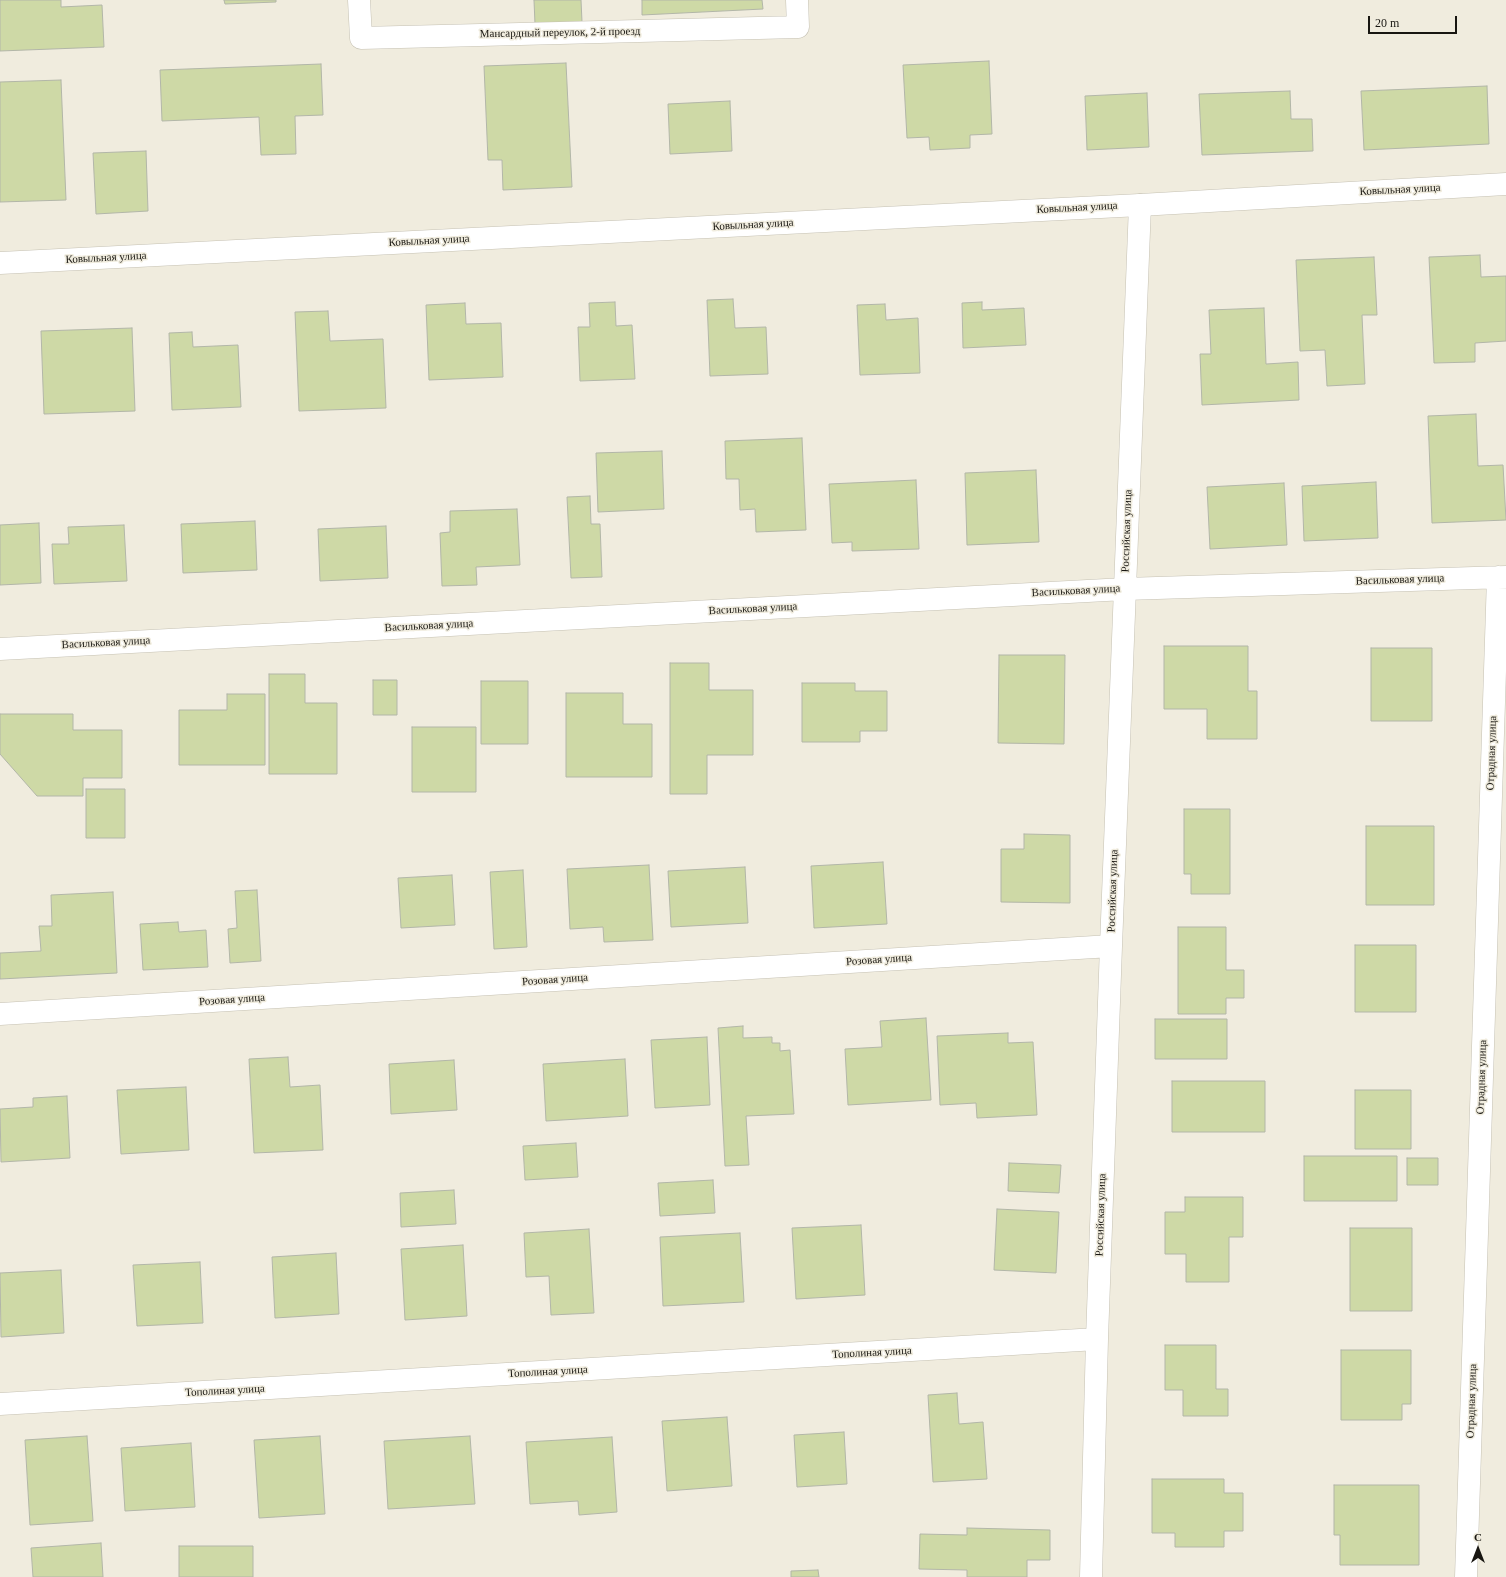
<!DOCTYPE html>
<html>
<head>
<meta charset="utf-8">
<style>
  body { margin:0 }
  #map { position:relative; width:1506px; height:1577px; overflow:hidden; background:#f0ecde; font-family:"Times New Roman",serif }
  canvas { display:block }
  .north { position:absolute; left:1458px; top:1529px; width:40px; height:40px; -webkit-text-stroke:3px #f0ecde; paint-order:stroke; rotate:0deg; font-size:11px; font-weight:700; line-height:16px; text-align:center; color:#181611 }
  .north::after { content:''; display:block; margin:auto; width:14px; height:18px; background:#181611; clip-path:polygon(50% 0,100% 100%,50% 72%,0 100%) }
  .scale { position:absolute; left:1368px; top:16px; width:89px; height:18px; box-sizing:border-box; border:2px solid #181611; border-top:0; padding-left:5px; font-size:12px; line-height:14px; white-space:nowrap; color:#181611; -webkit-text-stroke:3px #f0ecde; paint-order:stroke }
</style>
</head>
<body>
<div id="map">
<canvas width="1506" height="1577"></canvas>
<div class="north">С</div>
<div class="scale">20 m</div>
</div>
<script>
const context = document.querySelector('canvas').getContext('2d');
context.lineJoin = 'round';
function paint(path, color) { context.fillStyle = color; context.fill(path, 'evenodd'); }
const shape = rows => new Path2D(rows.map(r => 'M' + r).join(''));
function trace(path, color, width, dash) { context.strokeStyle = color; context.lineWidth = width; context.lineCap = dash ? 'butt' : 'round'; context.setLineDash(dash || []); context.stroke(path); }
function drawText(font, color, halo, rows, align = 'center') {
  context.font = font + ' "Times New Roman",serif'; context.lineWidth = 3; context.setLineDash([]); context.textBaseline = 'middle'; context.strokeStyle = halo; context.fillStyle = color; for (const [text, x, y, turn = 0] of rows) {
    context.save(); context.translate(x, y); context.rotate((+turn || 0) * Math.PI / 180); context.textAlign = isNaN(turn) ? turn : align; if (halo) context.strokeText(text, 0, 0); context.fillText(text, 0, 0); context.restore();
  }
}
const building = shape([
  [0,0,61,0,61,7,102,5,104,47,0,51,0,0],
  [224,0,276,0,276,2,225,4,224,0],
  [534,0,581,0,582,22,535,24,534,0],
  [642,0,762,0,763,9,642,15,642,0],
  [989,61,992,134,970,135,970,148,930,150,929,137,907,138,903,65,989,61],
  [566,63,572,187,503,190,502,160,488,160,484,66,566,63],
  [321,64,323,115,295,116,296,154,261,155,259,117,162,121,160,70,321,64],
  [61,80,66,200,0,202,0,82,61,80],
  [1487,86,1489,144,1364,150,1361,91,1487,86],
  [1290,91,1291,119,1312,119,1313,151,1202,155,1199,94,1290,91],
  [1147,93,1149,147,1087,150,1085,96,1147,93],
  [730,101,732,151,670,154,668,104,730,101],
  [146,151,148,211,96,214,93,153,146,151],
  [1480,255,1481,277,1506,276,1506,341,1475,343,1475,362,1434,363,1429,257,1480,255],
  [1374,257,1377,315,1362,315,1365,384,1327,386,1325,350,1300,351,1296,260,1374,257],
  [733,299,735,328,766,327,768,374,710,376,707,300,733,299],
  [615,302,616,326,632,325,635,379,580,381,578,327,590,327,589,303,615,302],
  [982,302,982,310,1024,308,1026,345,963,348,962,303,982,302],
  [465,303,466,324,501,323,503,377,429,380,426,305,465,303],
  [885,304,886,320,918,318,920,373,860,375,857,305,885,304],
  [1264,308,1266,364,1298,362,1299,400,1202,405,1200,354,1211,354,1209,310,1264,308],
  [328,311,330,341,383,339,386,408,299,411,295,312,328,311],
  [132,328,135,411,44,414,41,331,132,328],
  [192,332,193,347,238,345,241,407,172,410,169,333,192,332],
  [1476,414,1478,466,1503,465,1506,520,1432,523,1428,416,1476,414],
  [802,438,806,530,756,532,755,509,740,510,739,479,726,479,725,441,802,438],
  [662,451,664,509,598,512,596,453,662,451],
  [1036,470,1039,542,967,545,965,473,1036,470],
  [916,480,919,549,852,551,852,542,832,543,829,484,916,480],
  [1376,482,1378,538,1304,541,1302,486,1376,482],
  [1284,483,1287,545,1210,549,1207,487,1284,483],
  [590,496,591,524,600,524,602,577,571,578,567,497,590,496],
  [517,509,520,565,476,567,477,585,442,586,440,533,450,532,450,511,517,509],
  [255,521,257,570,183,573,181,524,255,521],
  [39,523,41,583,0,585,0,525,39,523],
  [124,525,127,581,54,584,52,544,69,544,68,527,124,525],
  [386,526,388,578,320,581,318,529,386,526],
  [1164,646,1248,646,1248,691,1257,691,1257,739,1207,739,1207,709,1164,709,1164,646],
  [1371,648,1432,648,1432,721,1371,721,1371,648],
  [999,655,1065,655,1064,744,998,743,999,655],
  [670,663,709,663,709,690,753,690,753,755,707,755,707,794,670,794,670,663],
  [269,674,305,674,305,703,337,703,337,774,269,774,269,674],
  [373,680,397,680,397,715,373,715,373,680],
  [481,681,528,681,528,744,481,744,481,681],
  [802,683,855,683,855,691,887,691,887,731,860,731,860,742,802,742,802,683],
  [566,693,623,693,623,724,652,724,652,777,566,777,566,693],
  [227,694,265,694,265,765,179,765,179,710,227,710,227,694],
  [0,714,73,714,73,730,122,730,122,778,83,778,83,796,37,796,0,754,0,714],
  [412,727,476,727,476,792,412,792,412,727],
  [86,789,125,789,125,838,86,838,86,789],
  [1184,809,1230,809,1230,894,1191,894,1191,874,1184,874,1184,809],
  [1366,826,1434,826,1434,905,1366,905,1366,826],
  [1024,834,1070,835,1070,903,1001,902,1001,849,1024,849,1024,834],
  [883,862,887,924,814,928,811,866,883,862],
  [649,865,653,940,604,942,603,927,570,929,567,869,649,865],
  [745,867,748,923,671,927,668,871,745,867],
  [523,870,527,947,494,949,490,872,523,870],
  [452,875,455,925,401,928,398,878,452,875],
  [257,890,261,961,230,963,228,929,237,928,235,891,257,890],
  [113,892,117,973,0,979,0,953,41,951,39,926,52,926,51,895,113,892],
  [178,922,179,932,206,930,208,967,143,970,140,924,178,922],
  [1178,927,1226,927,1226,970,1244,970,1244,998,1226,998,1226,1014,1178,1014,1178,927],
  [1355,945,1416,945,1416,1012,1355,1012,1355,945],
  [926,1018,931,1100,848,1105,845,1049,882,1047,880,1021,926,1018],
  [1155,1019,1227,1019,1227,1059,1155,1059,1155,1019],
  [743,1026,743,1038,772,1037,772,1043,780,1043,780,1051,790,1050,794,1114,746,1116,749,1165,725,1166,718,1028,743,1026],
  [1008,1033,1008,1043,1033,1042,1037,1115,977,1118,976,1103,940,1105,937,1036,1008,1033],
  [707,1037,710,1105,655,1108,651,1040,707,1037],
  [288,1057,290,1087,320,1085,323,1150,254,1153,249,1059,288,1057],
  [625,1059,628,1116,546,1121,543,1064,625,1059],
  [454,1060,457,1110,391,1114,389,1064,454,1060],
  [1172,1081,1265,1081,1265,1132,1172,1132,1172,1081],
  [186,1087,189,1150,121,1154,117,1090,186,1087],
  [1355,1090,1411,1090,1411,1149,1355,1149,1355,1090],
  [67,1096,70,1158,1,1162,0,1109,33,1107,33,1098,67,1096],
  [576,1143,578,1177,525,1180,523,1146,576,1143],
  [1304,1156,1397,1156,1397,1201,1304,1201,1304,1156],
  [1407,1158,1438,1158,1438,1185,1407,1185,1407,1158],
  [1009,1163,1061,1165,1059,1193,1008,1191,1009,1163],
  [713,1180,715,1213,660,1216,658,1183,713,1180],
  [454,1190,456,1224,401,1227,400,1193,454,1190],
  [1185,1197,1243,1197,1243,1237,1229,1237,1229,1282,1186,1282,1186,1254,1165,1254,1165,1212,1185,1212,1185,1197],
  [997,1209,1059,1212,1056,1273,994,1270,997,1209],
  [861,1225,865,1295,796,1299,792,1228,861,1225],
  [1350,1228,1412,1228,1412,1311,1350,1311,1350,1228],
  [589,1229,594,1313,551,1315,549,1276,526,1277,524,1233,589,1229],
  [740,1233,744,1302,663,1306,660,1237,740,1233],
  [463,1245,467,1316,405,1320,401,1249,463,1245],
  [336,1253,339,1314,275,1318,272,1257,336,1253],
  [200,1262,203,1323,137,1326,133,1265,200,1262],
  [61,1270,64,1333,1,1337,0,1273,61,1270],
  [1165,1345,1216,1345,1216,1389,1228,1389,1228,1416,1183,1416,1183,1390,1165,1390,1165,1345],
  [1341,1350,1411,1350,1411,1404,1402,1404,1402,1420,1341,1420,1341,1350],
  [957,1393,959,1424,983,1422,987,1479,933,1482,928,1395,957,1393],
  [727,1417,732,1486,667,1491,662,1421,727,1417],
  [844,1432,847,1484,797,1487,794,1435,844,1432],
  [87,1436,93,1521,30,1525,25,1440,87,1436],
  [320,1436,325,1514,259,1518,254,1440,320,1436],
  [470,1436,475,1504,388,1509,384,1441,470,1436],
  [612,1437,617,1512,579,1515,578,1501,530,1504,526,1442,612,1437],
  [191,1443,195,1507,125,1511,121,1448,191,1443],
  [1152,1479,1224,1479,1224,1493,1243,1493,1243,1531,1224,1531,1224,1547,1175,1547,1175,1533,1152,1533,1152,1479],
  [1334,1485,1419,1485,1419,1565,1340,1565,1340,1535,1334,1535,1334,1485],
  [967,1528,1050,1530,1050,1560,1027,1560,1027,1577,967,1577,967,1570,919,1569,920,1534,967,1535,967,1528],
  [101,1543,103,1577,33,1577,31,1548,101,1543],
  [179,1546,253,1546,253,1577,179,1577,179,1546],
  [818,1570,819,1577,791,1577,791,1571,818,1570]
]);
paint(building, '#ced9a6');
trace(building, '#b2b6a8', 1);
const minor = shape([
  [359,0,361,38,798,27,797,0],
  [0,649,1125,589,1506,577],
  [0,1014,1111,946],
  [0,1404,1097,1339],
  [1091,1577,1097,1339,1111,946,1140,205],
  [1466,1577,1498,577]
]);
const tertiary = shape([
  [0,263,1140,205,1506,184]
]);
trace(minor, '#c5c1b3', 23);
trace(tertiary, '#c5c1b3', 23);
trace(minor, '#fff', 22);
trace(tertiary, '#fff', 22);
drawText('11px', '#181611', '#f0ecde', [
  ["Мансардный переулок, 2-й проезд",560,33,-1],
  ["Ковыльная улица",1400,190,-3],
  ["Ковыльная улица",1077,208,-3],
  ["Ковыльная улица",753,225,-3],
  ["Ковыльная улица",429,241,-3],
  ["Ковыльная улица",106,258,-3],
  ["Российская улица",1127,531,-88],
  ["Васильковая улица",1400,580,-2],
  ["Васильковая улица",1076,591,-3],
  ["Васильковая улица",753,609,-3],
  ["Васильковая улица",429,626,-3],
  ["Васильковая улица",106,643,-3],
  ["Отрадная улица",1492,753,-88],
  ["Российская улица",1113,891,-88],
  ["Розовая улица",879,960,-4],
  ["Розовая улица",555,980,-4],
  ["Розовая улица",232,1000,-4],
  ["Отрадная улица",1482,1077,-88],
  ["Российская улица",1101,1215,-88],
  ["Тополиная улица",872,1353,-3],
  ["Тополиная улица",548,1372,-3],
  ["Тополиная улица",225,1391,-3],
  ["Отрадная улица",1472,1401,-88]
]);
</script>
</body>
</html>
